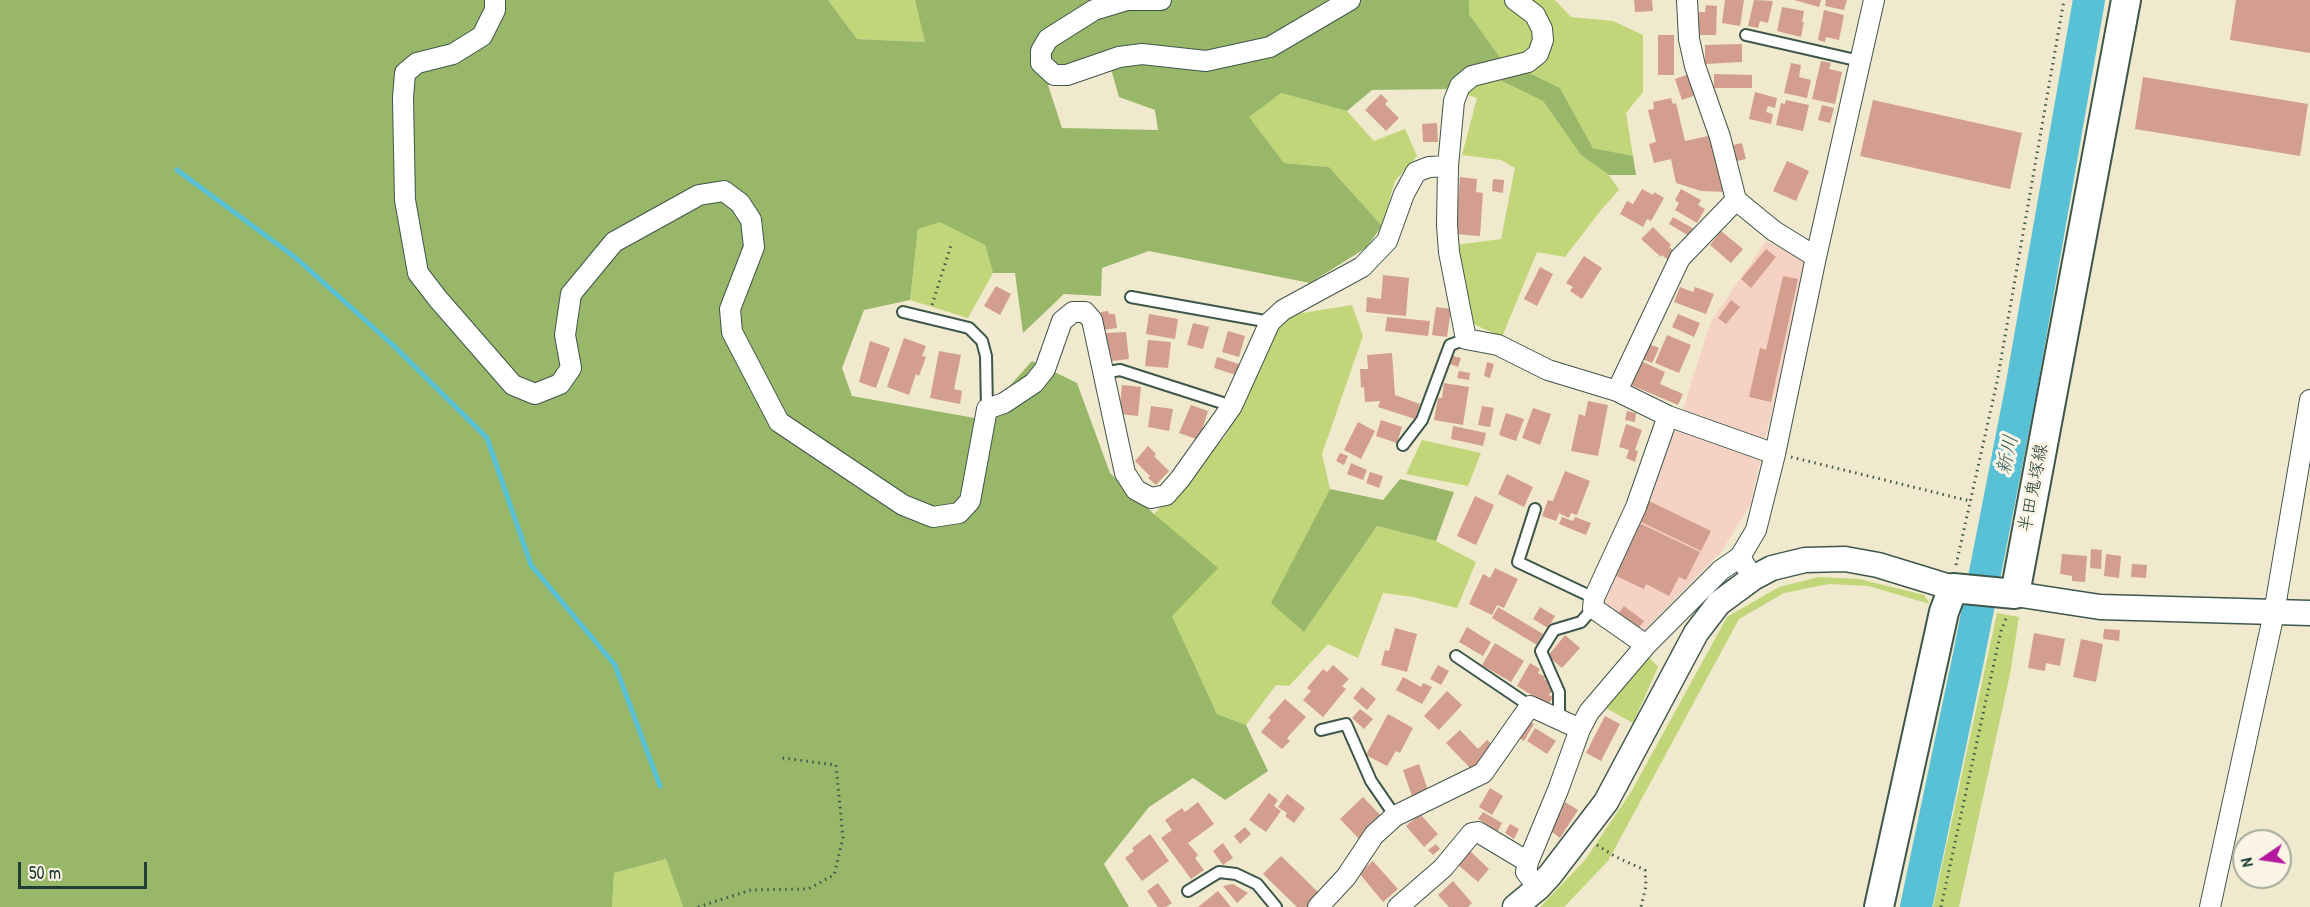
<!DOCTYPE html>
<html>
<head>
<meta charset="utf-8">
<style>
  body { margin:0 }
  #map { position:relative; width:2310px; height:907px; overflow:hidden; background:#f0e9cd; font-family:"Patrick Hand",sans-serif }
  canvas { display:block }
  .north { position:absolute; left:2232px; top:829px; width:60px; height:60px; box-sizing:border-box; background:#fcf5e5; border:2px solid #a4ab9e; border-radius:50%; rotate:257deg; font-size:16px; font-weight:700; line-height:24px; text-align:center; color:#1f3d34 }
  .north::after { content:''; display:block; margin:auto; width:21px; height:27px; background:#b5179e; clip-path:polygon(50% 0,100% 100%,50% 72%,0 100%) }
  .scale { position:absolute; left:18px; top:862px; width:129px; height:27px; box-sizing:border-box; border:3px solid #1f3d34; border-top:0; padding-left:8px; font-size:18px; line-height:21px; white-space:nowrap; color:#1f3d34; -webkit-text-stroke:4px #fcf5e5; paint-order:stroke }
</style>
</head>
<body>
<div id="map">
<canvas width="2310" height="907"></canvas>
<div class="north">N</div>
<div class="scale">50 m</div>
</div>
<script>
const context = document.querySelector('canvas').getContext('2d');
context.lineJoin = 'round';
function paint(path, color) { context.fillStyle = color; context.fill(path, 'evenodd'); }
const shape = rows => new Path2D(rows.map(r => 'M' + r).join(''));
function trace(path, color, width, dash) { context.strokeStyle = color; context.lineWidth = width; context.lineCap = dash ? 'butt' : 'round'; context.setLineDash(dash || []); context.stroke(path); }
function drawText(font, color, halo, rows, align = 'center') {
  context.font = font + ' "Patrick Hand","Klee One",sans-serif'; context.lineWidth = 6; context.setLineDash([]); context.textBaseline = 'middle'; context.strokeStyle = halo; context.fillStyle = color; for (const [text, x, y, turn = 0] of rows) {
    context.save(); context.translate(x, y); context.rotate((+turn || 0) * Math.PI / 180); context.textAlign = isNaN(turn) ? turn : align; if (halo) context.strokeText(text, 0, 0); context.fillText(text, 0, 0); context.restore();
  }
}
paint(shape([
  [1766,241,1807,260,1750,505,1721,552,1642,633,1596,604,1669,422,1678,425,1711,321]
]), '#f6d2c5');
paint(shape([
  [828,0,915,0,926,42,857,39],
  [1469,0,1555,0,1571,17,1613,21,1643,35,1643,92,1626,113,1633,156,1593,148,1560,88,1501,59,1469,14],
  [1475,68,1543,101,1581,155,1609,175,1619,190,1601,210,1565,257,1537,252,1502,337,1467,321,1456,245,1501,239,1515,168,1501,160,1462,155,1477,98,1450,89],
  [1281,93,1347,111,1374,141,1405,129,1417,156,1395,181,1382,226,1329,167,1284,163,1248,117],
  [940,221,985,245,993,273,968,318,910,300,918,229],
  [1352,305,1363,336,1322,454,1330,489,1272,603,1304,632,1377,526,1436,541,1476,562,1457,608,1413,597,1383,593,1358,658,1328,644,1289,686,1276,685,1246,725,1217,714,1172,616,1154,514,1226,435,1284,316],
  [1422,440,1481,453,1468,486,1406,474],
  [1819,577,1859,579,1924,595,1930,604,1868,586,1829,584,1784,593,1739,619,1608,861,1564,907,1540,907,1585,860,1631,792,1727,617,1779,587],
  [1997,613,2019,617,2010,674,1959,907,1933,907],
  [1648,656,1658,667,1633,723,1602,706],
  [666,859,683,907,612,907,614,873]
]), '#c0d679');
paint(shape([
  [0,0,828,0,857,39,925,42,915,0,1469,0,1469,14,1501,59,1560,88,1593,148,1633,156,1636,175,1609,175,1581,155,1543,101,1475,68,1450,89,1372,90,1347,111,1281,93,1249,117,1284,163,1329,167,1382,226,1366,248,1310,283,1149,251,1102,268,1101,296,1064,294,1023,333,1015,273,993,273,985,245,940,222,918,229,910,300,864,310,842,368,852,396,980,419,1032,361,1077,383,1110,473,1154,514,1218,568,1172,616,1217,714,1246,725,1268,771,1225,800,1193,778,1149,807,1104,864,1129,907,683,907,666,859,614,873,612,907,0,907],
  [1109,62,1119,97,1155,110,1158,130,1062,128,1048,85],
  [1400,479,1454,492,1436,541,1377,526,1304,632,1271,603,1330,489,1383,500]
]), '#98b769');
trace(shape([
  [177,170,296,258,395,347,487,438,531,565,615,665,660,786]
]), '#59c1d6', 5);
trace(shape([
  [1916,907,1969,655,2021,389,2089,0]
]), '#59c1d6', 32);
paint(shape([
  [1634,0,1652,0,1653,11,1635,12],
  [1725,0,1744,0,1740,26,1722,23],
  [1754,0,1773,1,1768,23,1760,21,1758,28,1748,26],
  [1794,0,1821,0,1819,7],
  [1826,0,1847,0,1844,10,1825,6],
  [2236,0,2310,0,2310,53,2230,40],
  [1706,5,1717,6,1716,35,1698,35,1699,12,1705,12],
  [1782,7,1804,11,1802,22,1804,22,1801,37,1777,31],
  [1824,10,1844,15,1839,40,1826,37,1825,42,1818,40],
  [1658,35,1674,35,1674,75,1658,75],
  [1742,44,1742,62,1705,64,1705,45],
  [1821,61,1831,63,1829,69,1842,72,1835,104,1812,99],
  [1791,63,1801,65,1799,77,1811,80,1807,98,1784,93],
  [1689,74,1696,95,1682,100,1675,79],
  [1714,74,1752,75,1752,88,1714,88],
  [2143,77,2308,104,2300,156,2135,129],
  [1755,92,1777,98,1775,108,1768,106,1766,112,1773,114,1771,124,1749,119],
  [1381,94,1388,101,1385,104,1399,118,1386,131,1365,110],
  [1671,98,1673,104,1676,103,1685,141,1713,135,1726,192,1701,191,1676,183,1671,159,1654,163,1649,144,1656,142,1648,110,1654,109,1653,102],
  [1786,100,1809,105,1803,131,1776,125,1781,103,1785,104],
  [1873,100,2022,133,2010,189,1860,156],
  [1822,105,1834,108,1830,123,1818,120],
  [1437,123,1438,142,1423,142,1422,124],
  [1742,143,1746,159,1737,161,1733,145],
  [1787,161,1809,171,1796,201,1773,191],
  [1460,177,1477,179,1476,192,1483,193,1480,236,1455,234],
  [1493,179,1504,180,1503,193,1492,191],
  [1642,189,1653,195,1654,192,1664,198,1651,221,1647,219,1643,227,1620,214,1627,201,1633,204],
  [1681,189,1701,200,1698,205,1705,209,1697,223,1675,210,1679,203,1675,200],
  [1673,217,1694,229,1689,236,1669,224],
  [1653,227,1671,245,1669,247,1675,252,1668,260,1662,255,1661,257,1641,239],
  [1721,231,1743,249,1731,263,1710,245],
  [1766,249,1776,257,1751,288,1741,279],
  [1584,256,1602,268,1582,299,1570,291,1573,287,1566,283],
  [1540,267,1553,274,1537,306,1524,299],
  [1383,275,1409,278,1406,316,1366,312,1367,297,1381,299],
  [1783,276,1798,279,1771,402,1749,397,1760,348,1766,350],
  [996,286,1011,294,1000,315,984,306],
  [1680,287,1693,292,1695,287,1714,294,1706,314,1674,302],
  [1731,300,1740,307,1726,324,1718,318],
  [1436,307,1451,309,1447,337,1432,335],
  [1108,311,1109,314,1115,314,1117,328,1103,330,1101,312],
  [1149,314,1178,319,1175,339,1146,334],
  [1678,314,1700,323,1694,337,1672,327],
  [1387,317,1430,321,1428,336,1385,331],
  [1193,323,1209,327,1203,349,1187,345],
  [1228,331,1245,336,1239,357,1222,352],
  [1126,332,1129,359,1112,361,1111,354,1108,355,1106,333],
  [1667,335,1691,345,1679,373,1655,363],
  [904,338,926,346,922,356,926,357,919,376,916,374,909,395,887,387],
  [1148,340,1171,342,1168,368,1145,366],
  [870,341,890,348,876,388,859,382],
  [1649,344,1659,348,1652,363,1642,359],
  [939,351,961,355,954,389,962,391,960,404,930,398],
  [1392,353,1395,395,1420,404,1415,419,1378,407,1380,401,1365,402,1364,387,1361,388,1360,369,1368,369,1367,355],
  [1453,356,1461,358,1458,367,1450,364],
  [1217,357,1239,364,1236,375,1214,368],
  [1641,361,1665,372,1660,384,1683,394,1678,405,1631,385],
  [1487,362,1494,364,1490,378,1484,376],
  [1459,371,1470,373,1469,380,1457,378],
  [1444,383,1469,387,1463,425,1434,420,1438,398,1442,398],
  [1122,385,1141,387,1138,416,1119,414],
  [1588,401,1608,405,1598,456,1571,451,1579,414,1585,416],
  [1191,405,1208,411,1199,440,1179,433],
  [1151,406,1173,409,1169,431,1148,427],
  [1482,406,1494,408,1490,427,1478,425],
  [1533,408,1551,414,1540,445,1522,438],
  [1627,411,1636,413,1635,422,1625,420],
  [1506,413,1524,419,1516,441,1499,435],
  [1381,420,1402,427,1397,443,1376,436],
  [1358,422,1375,431,1361,459,1344,450],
  [1626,424,1642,430,1635,450,1638,451,1635,462,1626,458,1629,450,1619,447],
  [1453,426,1486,433,1483,446,1451,439],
  [1148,446,1156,454,1154,456,1169,471,1156,485,1148,478,1150,476,1135,461],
  [1340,453,1348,456,1344,465,1336,461],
  [1351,463,1367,470,1363,480,1347,474],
  [1565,471,1590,481,1577,515,1571,513,1569,518,1559,513,1556,521,1542,516,1548,500,1553,501],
  [1370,472,1383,476,1379,488,1366,483],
  [1507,474,1533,487,1524,507,1498,494],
  [1475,496,1494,505,1476,545,1457,536],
  [1647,500,1711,531,1701,551,1637,520],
  [1562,517,1573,521,1575,517,1591,523,1586,535,1559,524],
  [1637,522,1700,552,1686,580,1679,577,1669,596,1646,584,1644,589,1612,574],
  [2091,549,2102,550,2101,569,2090,568],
  [2062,554,2087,556,2085,582,2072,581,2072,576,2060,574],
  [2106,554,2121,556,2119,578,2104,576],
  [2132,564,2147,565,2146,578,2131,577],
  [1495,568,1518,579,1504,608,1497,605,1492,615,1469,604,1483,574,1490,578],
  [1624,606,1644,621,1638,629,1617,615],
  [1498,607,1543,634,1537,645,1492,618],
  [1540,607,1555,616,1548,628,1533,619],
  [1467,627,1491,642,1483,656,1459,642],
  [1395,628,1417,634,1407,672,1381,665,1385,650,1389,651],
  [2104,629,2120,630,2119,641,2103,639],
  [2034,633,2065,639,2060,666,2046,663,2045,671,2028,668],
  [1565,635,1580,648,1562,668,1548,656],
  [2081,639,2103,644,2096,682,2073,677],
  [1495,643,1524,661,1511,682,1482,665],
  [1530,663,1540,669,1538,673,1546,677,1544,679,1550,683,1548,686,1553,689,1549,695,1553,697,1548,705,1517,686],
  [1333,665,1349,679,1342,686,1346,689,1323,717,1303,700,1311,691,1307,688,1323,669,1327,672],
  [1438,665,1449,671,1441,685,1430,679],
  [1403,677,1421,687,1423,683,1432,687,1422,704,1396,690],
  [1362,687,1376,699,1367,710,1353,698],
  [1447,691,1462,705,1439,730,1424,716],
  [1285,699,1306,717,1287,738,1290,741,1282,749,1261,732,1271,720,1268,718],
  [1360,709,1373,719,1364,729,1352,718],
  [1388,714,1413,728,1400,753,1396,751,1387,766,1366,755],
  [1605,716,1620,724,1601,761,1586,753],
  [1528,720,1534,724,1524,741,1518,737],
  [1535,728,1556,741,1547,754,1527,741],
  [1460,730,1478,749,1487,740,1496,748,1473,771,1446,743],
  [1419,764,1428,790,1412,796,1403,770],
  [1490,788,1503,796,1492,815,1479,807],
  [1269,793,1278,800,1274,806,1281,811,1266,832,1249,820],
  [1287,794,1305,808,1294,823,1285,816,1287,813,1278,807],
  [1363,797,1383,818,1360,840,1340,819],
  [1198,802,1214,824,1188,843,1198,855,1195,858,1204,870,1191,879,1161,838,1172,830,1165,820,1182,808,1185,812],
  [1565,802,1578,810,1560,838,1551,831],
  [1483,812,1502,823,1498,831,1478,819],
  [1420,814,1438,834,1424,847,1406,826],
  [1510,824,1519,829,1514,839,1505,833],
  [1245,827,1251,834,1240,844,1234,836],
  [1150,834,1169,861,1142,881,1125,858,1134,851,1132,848],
  [1223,843,1233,858,1223,865,1213,851],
  [1436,844,1440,849,1433,855,1428,850],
  [1469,850,1489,869,1478,882,1457,864],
  [1281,856,1321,895,1310,907,1297,907,1263,874],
  [1373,861,1398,889,1383,902,1359,873],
  [1453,881,1472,903,1468,907,1449,907,1438,895],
  [1158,883,1172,903,1166,907,1158,907,1147,891],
  [1233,884,1248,893,1237,903,1223,886],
  [1218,891,1231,907,1198,907]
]), '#d39e8e');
const service = shape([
  [1746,35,1860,61],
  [1131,297,1270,322],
  [903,312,969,328,982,341,986,356,987,409],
  [1103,373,1120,370,1232,406],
  [1403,445,1422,420,1450,345,1466,339],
  [1535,509,1518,562,1594,598],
  [1456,656,1530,706],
  [1559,719,1559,692,1541,651,1554,630,1581,622,1593,608],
  [1321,730,1346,724,1371,781,1395,816],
  [1188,891,1219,872,1236,874,1257,884,1276,907]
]);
const minor = shape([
  [495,0,495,10,482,36,453,54,417,63,405,73,403,98,405,200,418,273,438,299,513,385,535,394,560,384,571,368,565,335,571,294,614,242,699,195,724,191,740,203,751,220,754,247,730,309,732,332,779,422,903,505,933,517,959,513,970,501,987,409,1004,403,1034,383,1045,369,1062,321,1073,312,1085,312,1092,320,1125,473,1136,490,1151,498,1166,495,1180,479,1232,406,1270,322,1283,310,1362,267,1387,241,1404,194,1416,172,1429,167,1448,166],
  [1161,0,1127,0,1094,10,1048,39,1041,51,1041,63,1054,75,1067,75,1119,57,1142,54,1206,61,1270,47,1350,0],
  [1515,0,1535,15,1542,29,1543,40,1538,54,1528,62,1472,76,1460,86,1454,101,1448,166,1447,225,1449,252,1466,339,1498,345,1548,370,1617,391,1668,416,1775,454],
  [1687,0,1689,39,1695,66,1720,137,1736,200,1774,231,1816,257],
  [1617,391,1680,258,1736,200],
  [1753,578,1740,557,1756,530,1775,454,1816,257,1874,0],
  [1646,645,1593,608,1594,598,1636,507,1668,416],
  [1538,888,1526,872,1528,862,1558,790,1580,729,1589,712,1646,645,1721,570,1740,557],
  [1318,907,1346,877,1374,835,1395,816,1483,773,1530,706,1580,729],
  [1398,907,1443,868,1472,833,1478,832,1528,862],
  [2210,907,2274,613,2310,400]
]);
const tertiary = shape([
  [2015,594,2100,607,2310,613],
  [1515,907,1538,888,1550,875,1606,802,1696,633,1719,603,1753,578,1772,568,1805,560,1845,559,1878,565,1953,588]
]);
const secondary = shape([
  [1879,907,1944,612,1953,588,2015,594,2126,0]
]);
trace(service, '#3e574b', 14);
trace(minor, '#3e574b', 22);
trace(tertiary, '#3e574b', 27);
trace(secondary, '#3e574b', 32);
trace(shape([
  [932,305,952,242],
  [1791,457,1970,501],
  [1956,565,1997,382,2064,0],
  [1597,845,1616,857,1645,870,1646,886,1641,907],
  [698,907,751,890,808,889,834,875,843,838,836,765,782,758],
  [1941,907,2001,631,2007,616]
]), '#3e574b', 3, [1.5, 4.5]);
trace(service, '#fff', 10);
trace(minor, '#fff', 20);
trace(tertiary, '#fff', 24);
trace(secondary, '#fff', 28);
drawText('18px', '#1f3d34', '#fcf5e5', [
  ["半田鬼塚線",2034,488,-79]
]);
drawText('italic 20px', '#2e5e5c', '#fcf5e5', [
  ["新川",2008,455,-78]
]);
</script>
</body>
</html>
